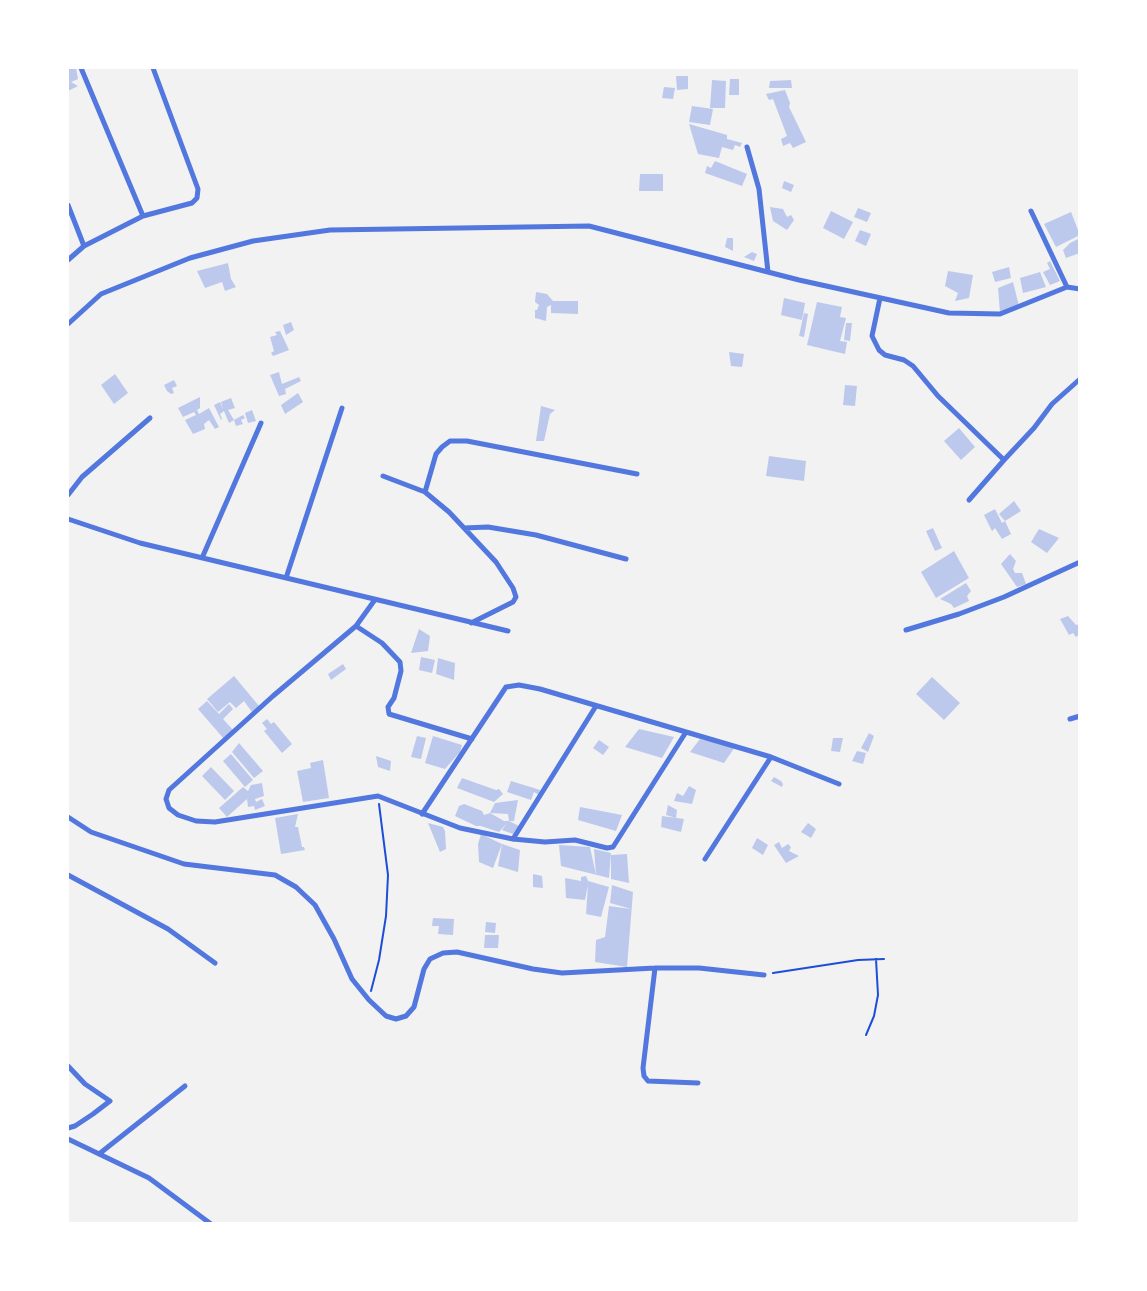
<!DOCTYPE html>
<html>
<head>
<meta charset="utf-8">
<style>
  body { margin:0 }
  #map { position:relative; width:1147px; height:1291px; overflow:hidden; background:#f2f2f2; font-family:Commissioner,sans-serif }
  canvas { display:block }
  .frame { position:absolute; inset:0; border:69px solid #fff; pointer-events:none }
</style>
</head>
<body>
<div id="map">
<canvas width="1147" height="1291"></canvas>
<div class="frame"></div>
</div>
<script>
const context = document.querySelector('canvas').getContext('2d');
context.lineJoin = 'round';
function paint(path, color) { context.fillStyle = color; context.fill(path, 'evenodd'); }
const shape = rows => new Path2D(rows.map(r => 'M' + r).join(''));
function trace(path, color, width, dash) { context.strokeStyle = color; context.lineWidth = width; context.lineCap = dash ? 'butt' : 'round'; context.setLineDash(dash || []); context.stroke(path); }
paint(shape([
  [68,68,76,68,78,79,71,82,78,86,68,91],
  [676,76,688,76,688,89,677,90],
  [730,79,739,79,739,95,729,95],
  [712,80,726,81,725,108,710,108],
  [791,80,792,88,769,88,770,81],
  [664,87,675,88,673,99,662,98],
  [785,90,790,103,789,107,806,142,793,148,790,143,783,146,781,139,787,136,773,99,769,100,766,94],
  [692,106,713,109,710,125,689,122],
  [689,124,727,135,727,139,742,143,740,147,735,145,733,150,722,147,719,158,698,154],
  [715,161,747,174,742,186,705,173,707,166,711,168],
  [640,174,663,174,663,191,639,191],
  [784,181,794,185,791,192,782,188],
  [770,207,783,209,787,217,791,215,794,220,787,230,773,221],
  [858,208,871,213,867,222,854,217],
  [831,211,853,222,844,239,823,228],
  [1071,212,1080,235,1056,247,1044,224],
  [860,230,871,234,866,246,855,241],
  [727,238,733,238,733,251,725,247],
  [1080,238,1080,253,1066,258,1063,250,1070,243],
  [752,252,757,254,754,261,744,257],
  [1050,261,1060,281,1050,285,1043,272,1050,269,1047,263],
  [228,263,231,279,236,287,225,291,222,282,205,288,197,271],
  [1009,267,1011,278,995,282,992,272],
  [948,271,973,275,969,298,955,301,958,293,945,286],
  [1040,272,1046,287,1023,293,1020,278],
  [1013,282,1019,306,1000,312,998,288],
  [536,292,547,294,553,301,578,301,578,314,551,313,551,305,547,307,546,321,535,318,535,310,537,310,539,305,535,302],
  [784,298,805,303,802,320,781,315],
  [817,302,842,307,840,317,846,318,840,341,847,342,845,354,807,345],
  [804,313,808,314,804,337,799,336],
  [291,322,294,330,286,335,283,325],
  [846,323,852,323,850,341,844,340],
  [280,331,289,350,273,356,271,353,274,351,270,337,277,335,275,332],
  [729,352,744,354,742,367,731,366],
  [279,372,282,384,299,377,301,381,285,389,286,394,279,396,270,375],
  [115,374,128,393,114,404,101,385],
  [174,380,177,386,172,388,174,393,171,394,167,391,164,385],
  [845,385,857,386,855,406,843,405],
  [298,393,303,402,285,414,281,405],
  [200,397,200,408,197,410,199,414,209,408,219,427,215,429,209,420,204,424,205,429,193,434,185,420,196,415,194,412,183,417,178,408],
  [231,398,235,408,228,410,234,420,243,415,245,418,241,420,243,424,236,426,234,420,229,423,224,411,220,414,222,419,221,420,214,405,220,402,223,409,221,402],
  [541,406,555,410,550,414,544,441,536,441],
  [252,410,256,421,248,423,245,413],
  [959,428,975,447,961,460,944,441],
  [769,456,806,461,804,481,766,476],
  [1014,501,1021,511,1005,521,1011,534,1002,539,995,528,992,531,984,515,995,509,1002,523,1005,521,999,514],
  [933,528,942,548,935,551,926,531],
  [1039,529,1059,538,1047,553,1031,542],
  [954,551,969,578,936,598,921,572],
  [1010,554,1016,561,1013,569,1015,573,1022,573,1026,584,1017,587,1001,564],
  [966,583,971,591,967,596,969,601,954,608,951,604,940,599],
  [1068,616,1076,625,1080,624,1080,634,1076,637,1073,633,1069,635,1060,619],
  [419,629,430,636,428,651,411,653],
  [421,657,435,660,432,673,419,670],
  [438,658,455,663,454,680,436,674],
  [343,664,346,669,331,680,328,674],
  [234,676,259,706,252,712,244,701,236,708,230,702,218,712,207,699],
  [932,677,960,703,944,720,916,694],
  [207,701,219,714,229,704,233,709,223,719,234,731,224,739,198,709],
  [267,719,271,724,274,722,292,744,282,753,264,731,267,729,262,723],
  [639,729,674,737,662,758,625,747],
  [869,733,874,736,868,752,861,748],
  [417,736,426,738,421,759,411,757],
  [433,736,462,745,460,752,445,769,425,763],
  [833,738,843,738,840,752,831,751],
  [700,739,735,747,724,763,690,752],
  [599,740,609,747,603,755,593,748],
  [239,743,263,771,254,778,232,752],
  [857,751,866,753,863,764,852,761],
  [231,754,253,780,245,787,223,761],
  [376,756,391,761,390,771,378,767],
  [323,760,329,798,303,802,297,771,311,768,310,763],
  [211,767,234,791,225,800,202,776],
  [774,777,781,781,783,784,782,787,771,781],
  [462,778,496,790,499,789,503,794,494,802,457,788],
  [511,781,540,790,539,795,534,792,531,800,507,792],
  [262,783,264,796,255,799,256,802,262,799,265,806,255,810,254,806,248,807,247,799,227,817,219,808,243,787,248,791,251,785],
  [689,786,696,790,692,804,674,801,677,793,683,796],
  [518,800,514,821,509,821,519,826,513,834,502,830,507,823,499,832,481,826,476,826,455,816,459,806,464,804,482,811,484,815,490,813,504,821,509,821,508,814,490,813,495,803],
  [668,805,677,810,676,818,666,815],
  [580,807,622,815,616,831,578,820],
  [298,814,295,827,298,827,302,847,304,847,305,850,281,854,275,818],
  [662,816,684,819,681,832,661,827],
  [428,823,443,827,445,831,446,849,440,852],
  [808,823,816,829,811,838,801,832],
  [481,834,502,844,493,868,479,862,478,844],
  [757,838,768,845,763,855,752,848],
  [779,842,782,848,788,844,791,847,789,851,799,856,786,863,774,845],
  [502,844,520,850,518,872,498,866],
  [559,845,590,847,596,875,594,849,611,853,609,878,561,866],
  [627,854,629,883,611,879,611,855],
  [533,874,542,876,543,888,533,887],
  [586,876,588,881,609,887,601,917,586,914,588,885,585,900,566,898,565,878,581,881,581,877],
  [612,885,633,892,627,967,595,962,596,940,605,937,609,906,631,909,610,903],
  [433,918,454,919,453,935,438,934,439,926,432,926],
  [486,922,496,923,495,933,485,932],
  [485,935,499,935,498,948,484,948]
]), '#bdc9ec');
trace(shape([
  [773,973,858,960,884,959],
  [371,991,379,960,386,916,388,875,379,804],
  [866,1035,874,1016,878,995,876,959]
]), '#1d4ed8', 2);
trace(shape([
  [81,68,143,216],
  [747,147,759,189,768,272],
  [68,205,84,246],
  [1031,211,1067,287],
  [68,260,84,246,143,216,192,203,197,198,198,189,153,68],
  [880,298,872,336,879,350,885,355,904,360,913,366,938,396,1004,460,969,500],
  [68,324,101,294,190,258,253,241,330,230,589,226,799,280,949,313,1000,314,1067,287,1080,289],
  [1004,460,1034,428,1052,404,1080,379],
  [383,476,425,492,449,512,496,562,513,588,516,597,513,602,471,623],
  [425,492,436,454,442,447,450,441,467,441,637,474],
  [68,495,82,477,150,418],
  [68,519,140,543,508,631],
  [464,528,488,527,536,535,626,559],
  [202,558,261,423],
  [286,578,342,408],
  [374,601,356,626,273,696,169,790,166,799,169,808,178,815,196,821,215,822,378,796,460,828,513,839,545,842,575,840,607,848,613,847,686,732],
  [356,626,382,643,400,662,401,671,394,698,388,707,389,714,472,739],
  [906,630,959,614,1004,597,1080,562],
  [1070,719,1080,716],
  [422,814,506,687,519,685,540,689,771,757,839,784],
  [68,817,91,832,184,864,275,875,296,887,315,905,334,939,352,979,369,1000,386,1016,396,1019,406,1016,414,1007,424,969,430,959,443,953,457,952,533,969,562,973,655,968,699,968,764,975],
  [513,839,596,706],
  [705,859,771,757],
  [68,875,168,929,215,963],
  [655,968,643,1068,644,1076,648,1081,698,1083],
  [68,1066,85,1084,110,1101,93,1114,75,1126,68,1128],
  [68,1139,149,1178,211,1224],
  [99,1154,185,1086]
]), '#5277de', 5);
</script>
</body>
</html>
